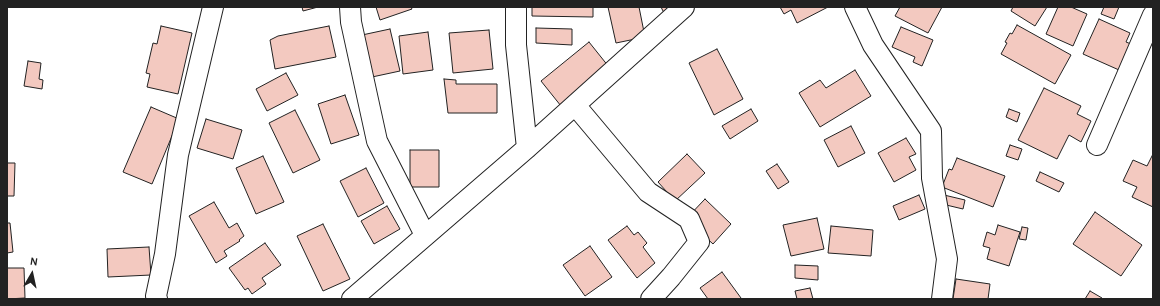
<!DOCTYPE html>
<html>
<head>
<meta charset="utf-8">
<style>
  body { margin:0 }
  #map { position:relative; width:1160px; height:306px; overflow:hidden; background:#fff; font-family:Karla,sans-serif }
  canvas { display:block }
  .frame { position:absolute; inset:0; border:8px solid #222; pointer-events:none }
  .north { position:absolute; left:12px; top:254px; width:40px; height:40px; -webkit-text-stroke:3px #fff; paint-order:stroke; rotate:9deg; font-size:11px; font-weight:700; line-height:16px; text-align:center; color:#222 }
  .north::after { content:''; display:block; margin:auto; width:14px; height:18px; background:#222; clip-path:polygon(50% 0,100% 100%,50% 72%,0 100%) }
</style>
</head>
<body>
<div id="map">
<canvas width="1160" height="306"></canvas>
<div class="frame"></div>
<div class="north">N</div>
</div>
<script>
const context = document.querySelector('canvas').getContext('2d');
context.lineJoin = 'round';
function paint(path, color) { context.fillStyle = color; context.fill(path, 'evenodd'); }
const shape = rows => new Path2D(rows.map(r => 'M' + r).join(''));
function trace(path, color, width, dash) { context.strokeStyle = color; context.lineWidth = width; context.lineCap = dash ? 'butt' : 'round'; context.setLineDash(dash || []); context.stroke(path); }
const building = shape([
  [302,7,318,7,303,11,302,7],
  [376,7,411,7,412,9,380,20,376,7],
  [532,7,593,7,593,17,532,16,532,7],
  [608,7,639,7,645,37,616,43,608,7],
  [661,7,677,7,664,13,661,7],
  [780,7,828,7,797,23,791,10,784,14,780,7],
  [900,7,942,7,928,33,895,16,900,7],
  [1013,7,1047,7,1035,26,1011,11,1013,7],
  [1058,7,1071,7,1087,14,1073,46,1046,34,1058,7],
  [1104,7,1119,7,1114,19,1101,14,1104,7],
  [1099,19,1130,33,1126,42,1131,44,1119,70,1083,54,1099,19],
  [1017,25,1071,55,1055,84,1001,54,1007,43,1005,42,1010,33,1012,34,1017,25],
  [161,26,192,33,178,94,147,87,150,74,146,73,153,43,157,44,161,26],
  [329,26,336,57,275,69,270,40,278,36,329,26],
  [901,27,933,40,922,66,913,62,915,57,892,47,901,27],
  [536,28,572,29,572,45,536,43,536,28],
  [390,29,400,71,372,77,362,35,390,29],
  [489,30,493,69,453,73,449,33,489,30],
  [428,32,433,70,403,74,399,36,428,32],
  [589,42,613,72,565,111,541,81,589,42],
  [717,49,743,99,714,115,689,63,717,49],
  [28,61,41,63,39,79,43,80,42,89,24,86,28,61],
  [855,70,871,96,820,127,799,93,820,80,826,88,855,70],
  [286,73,298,95,267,111,256,89,286,73],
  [444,79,456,80,456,84,497,84,497,113,448,113,444,79],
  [1044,88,1081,106,1077,114,1091,121,1081,142,1069,135,1057,159,1018,140,1044,88],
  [345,95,359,135,331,144,318,104,345,95],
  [151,107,179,119,152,184,123,172,151,107],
  [751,109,758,121,730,139,722,126,751,109],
  [1009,109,1020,113,1017,122,1006,117,1009,109],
  [295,110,320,160,293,173,269,123,295,110],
  [206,119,242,130,233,159,197,148,206,119],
  [851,126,865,153,838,167,824,140,851,126],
  [906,138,916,154,909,157,916,170,894,182,878,153,906,138],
  [1010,145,1022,149,1018,160,1006,156,1010,145],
  [410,150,439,150,439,187,410,187,410,150],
  [687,154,705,173,675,201,658,182,687,154],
  [1153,154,1153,207,1132,197,1137,187,1123,181,1133,160,1147,166,1153,154],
  [263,156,284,202,256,214,236,168,263,156],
  [957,158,1005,176,993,207,942,187,949,169,952,170,957,158],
  [7,163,15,163,14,196,7,196,7,163],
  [777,164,789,182,778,189,766,171,777,164],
  [366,168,384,203,358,217,340,181,366,168],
  [1040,172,1064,183,1059,192,1036,181,1040,172],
  [919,195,925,209,899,220,893,206,919,195],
  [944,195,965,200,963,209,942,204,944,195],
  [705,199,731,224,713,244,686,219,705,199],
  [214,202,229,228,237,223,244,236,239,240,240,241,224,251,227,256,216,263,189,216,214,202],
  [387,206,400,229,374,244,361,221,387,206],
  [1095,212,1142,245,1121,276,1073,244,1095,212],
  [817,218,824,249,791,256,783,225,817,218],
  [7,223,10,223,13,252,7,253,7,223],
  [323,224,350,279,323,291,297,236,323,224],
  [998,225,1020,232,1009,266,987,259,990,248,983,246,987,232,995,235,998,225],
  [627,226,634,235,638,232,647,243,643,247,655,263,637,278,608,240,627,226],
  [831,226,873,230,871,256,828,253,831,226],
  [1022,227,1028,228,1026,240,1019,239,1022,227],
  [265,243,281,265,262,278,266,284,252,294,248,288,245,290,229,268,265,243],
  [590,246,612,277,585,296,563,265,590,246],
  [149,247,151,275,108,277,107,249,149,247],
  [795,265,818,266,818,280,795,278,795,265],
  [7,268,24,268,25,298,7,299,7,268],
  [722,272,741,298,740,299,708,299,700,288,722,272],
  [956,279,990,284,988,299,953,299,956,279],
  [810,288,813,299,797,299,795,291,810,288],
  [1090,291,1102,298,1101,299,1085,299,1090,291]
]);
paint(building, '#f3c9c0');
trace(building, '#222', 1);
const minor = shape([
  [350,7,351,22,377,141,425,235],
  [516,7,516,45,527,148],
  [855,7,873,45,931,131,932,178,947,259,942,299],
  [575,105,648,192,689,219,699,242,671,277,651,299],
  [1097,145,1153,15],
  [157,299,156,296,165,254,178,155,213,7],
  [352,299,527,148,684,7]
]);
trace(minor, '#222', 22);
trace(minor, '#fff', 20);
</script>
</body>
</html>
